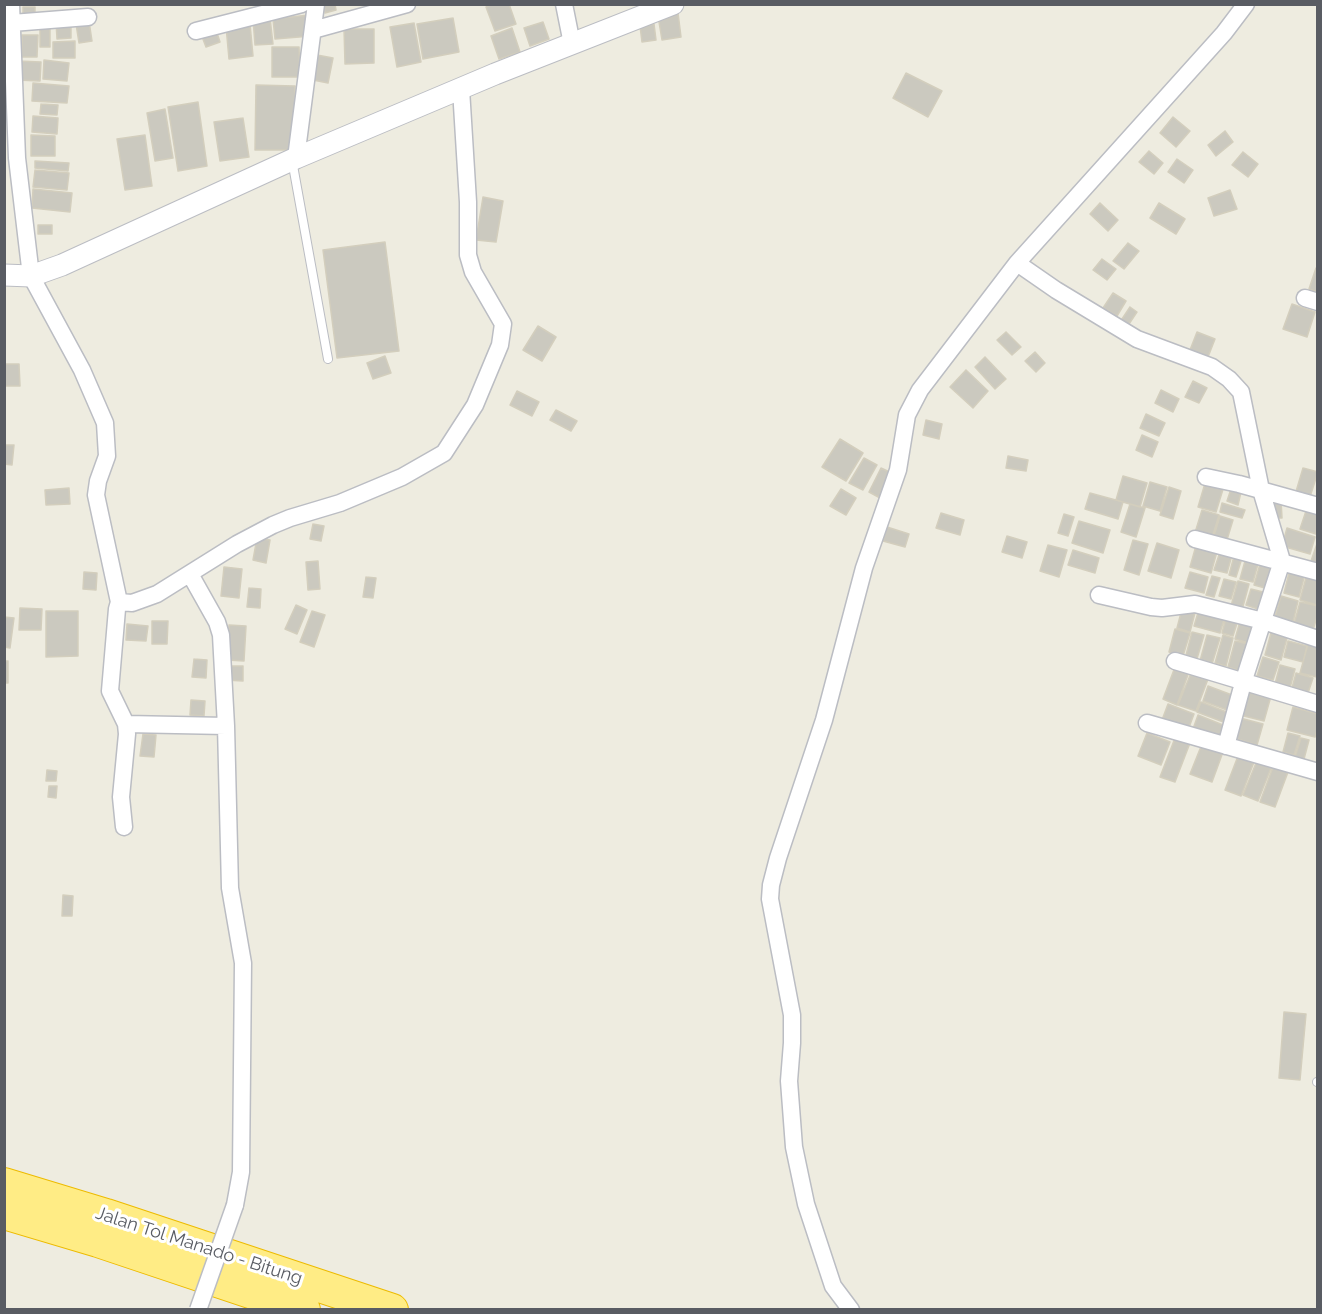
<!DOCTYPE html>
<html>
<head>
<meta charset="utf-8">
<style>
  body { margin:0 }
  #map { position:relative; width:1322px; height:1314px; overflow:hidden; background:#eeece0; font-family:Raleway,sans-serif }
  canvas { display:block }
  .frame { position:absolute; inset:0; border:6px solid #595c63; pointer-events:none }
</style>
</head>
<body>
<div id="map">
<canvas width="1322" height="1314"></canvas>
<div class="frame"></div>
</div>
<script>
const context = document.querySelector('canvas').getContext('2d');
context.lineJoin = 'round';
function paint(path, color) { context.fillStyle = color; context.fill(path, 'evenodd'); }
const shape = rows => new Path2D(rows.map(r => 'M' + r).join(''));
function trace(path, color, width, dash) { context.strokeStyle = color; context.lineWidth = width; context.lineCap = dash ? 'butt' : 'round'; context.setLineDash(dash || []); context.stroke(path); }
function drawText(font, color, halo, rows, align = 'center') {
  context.font = font + ' Raleway,sans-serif'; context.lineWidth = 6; context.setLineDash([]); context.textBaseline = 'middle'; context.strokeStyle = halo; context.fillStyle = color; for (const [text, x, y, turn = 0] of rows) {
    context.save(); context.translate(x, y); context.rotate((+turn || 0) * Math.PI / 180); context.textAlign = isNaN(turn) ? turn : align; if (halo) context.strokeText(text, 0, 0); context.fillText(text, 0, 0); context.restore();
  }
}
const building = shape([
  [324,4,335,4,336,10,325,13,324,4],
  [493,4,509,4,516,24,495,31,486,7,493,4],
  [23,7,35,7,35,19,23,19,23,7],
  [678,13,681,37,662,40,658,16,678,13],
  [309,15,311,36,275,39,273,19,309,15],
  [270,18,273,44,255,45,253,19,270,18],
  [453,18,459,52,423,59,417,24,453,18],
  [89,21,92,41,79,43,76,24,89,21],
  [56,22,71,22,71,38,57,39,56,22],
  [543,22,549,39,530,46,524,28,543,22],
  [414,23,421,62,397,67,390,27,414,23],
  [250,24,253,56,229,59,226,26,250,24],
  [654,24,656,40,642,42,640,26,654,24],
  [40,25,50,25,50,47,40,47,40,25],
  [512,28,520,52,499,59,491,36,512,28],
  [344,29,374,29,374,63,345,64,344,29],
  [216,30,220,42,206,47,201,34,216,30],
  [22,35,38,35,37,57,22,57,22,35],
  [75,41,75,58,53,58,53,42,75,41],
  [272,47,299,47,300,77,272,77,272,47],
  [317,55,333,58,328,83,313,80,317,55],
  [44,60,69,63,67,81,43,79,44,60],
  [18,61,41,62,40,81,17,80,18,61],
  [906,73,942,91,928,117,893,98,906,73],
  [33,83,69,86,67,103,32,101,33,83],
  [256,85,295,86,295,150,255,150,256,85],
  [198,102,207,166,178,171,168,107,198,102],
  [41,104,58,105,57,115,40,114,41,104],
  [165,109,173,158,155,161,147,113,165,109],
  [33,116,58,118,57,134,32,132,33,116],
  [1173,117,1190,131,1176,147,1160,133,1173,117],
  [243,118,249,157,220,161,214,122,243,118],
  [1225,131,1233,142,1216,156,1208,145,1225,131],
  [31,135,55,136,55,156,31,156,31,135],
  [145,135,152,186,125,190,117,139,145,135],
  [1149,151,1163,163,1154,174,1139,162,1149,151],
  [1243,152,1258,164,1248,177,1232,165,1243,152],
  [1177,159,1193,170,1184,183,1168,172,1177,159],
  [35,161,69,163,68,171,35,168,35,161],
  [35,170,69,173,67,190,33,187,35,170],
  [33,189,72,193,70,212,32,208,33,189],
  [1230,190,1237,209,1214,216,1208,198,1230,190],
  [483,197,503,201,496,242,476,240,483,197],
  [1100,203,1118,220,1108,231,1090,214,1100,203],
  [1159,203,1185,219,1176,234,1150,218,1159,203],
  [38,225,52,225,52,234,38,234,38,225],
  [385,242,399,351,337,358,323,250,385,242],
  [1128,243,1139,251,1124,269,1113,261,1128,243],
  [1102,259,1116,269,1107,280,1093,270,1102,259],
  [1316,268,1318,269,1318,292,1309,289,1316,268],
  [1113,293,1126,301,1117,316,1103,308,1113,293],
  [1292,304,1315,312,1307,337,1283,329,1292,304],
  [1130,307,1137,312,1127,327,1120,322,1130,307],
  [538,326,556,337,542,361,523,350,538,326],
  [1006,332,1021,347,1012,355,997,340,1006,332],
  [1197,332,1215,339,1208,357,1190,350,1197,332],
  [1035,352,1045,363,1036,372,1025,361,1035,352],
  [385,356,391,373,373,379,367,363,385,356],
  [985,357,1006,379,995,389,975,367,985,357],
  [4,364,19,364,20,386,4,386,4,364],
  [966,370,988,391,973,408,950,387,966,370],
  [1193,381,1207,388,1199,403,1185,397,1193,381],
  [1161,390,1179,399,1173,412,1155,403,1161,390],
  [517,391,539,402,532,416,510,405,517,391],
  [556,410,577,421,571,431,550,420,556,410],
  [1146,414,1165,423,1159,436,1140,428,1146,414],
  [926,420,942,424,939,439,923,435,926,420],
  [1142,435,1158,442,1152,457,1136,450,1142,435],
  [840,439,863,453,846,481,822,467,840,439],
  [4,445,14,445,12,465,4,464,4,445],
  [1008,456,1028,460,1026,471,1006,468,1008,456],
  [864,458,877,465,863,490,849,483,864,458],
  [881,468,894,474,882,499,869,492,881,468],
  [1303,468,1318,472,1309,500,1295,495,1303,468],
  [1123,476,1147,483,1140,507,1116,500,1123,476],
  [1206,480,1224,486,1216,512,1198,507,1206,480],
  [1150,482,1167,487,1160,511,1143,506,1150,482],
  [1169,487,1181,491,1173,519,1160,515,1169,487],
  [69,488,70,504,46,505,45,490,69,488],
  [841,489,856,498,846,515,830,506,841,489],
  [1231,489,1241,492,1238,505,1227,501,1231,489],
  [1090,493,1123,502,1118,519,1085,509,1090,493],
  [1271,500,1281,500,1282,518,1272,518,1271,500],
  [1222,503,1245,510,1242,518,1220,512,1222,503],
  [1130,504,1145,508,1136,537,1121,532,1130,504],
  [1308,505,1318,508,1316,534,1300,529,1308,505],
  [1202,510,1219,515,1211,541,1194,536,1202,510],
  [941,513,964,520,960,535,936,528,941,513],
  [1064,514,1074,517,1068,536,1058,533,1064,514],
  [1220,516,1233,520,1226,543,1213,539,1220,516],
  [1079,521,1110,530,1103,553,1072,543,1079,521],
  [313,524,324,526,321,541,310,539,313,524],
  [887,527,909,534,905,547,883,541,887,527],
  [1287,528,1315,537,1310,554,1282,546,1287,528],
  [1007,536,1027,542,1022,558,1002,552,1007,536],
  [257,538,270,540,266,563,253,560,257,538],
  [1133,540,1148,544,1139,575,1124,570,1133,540],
  [1318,541,1318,563,1311,561,1318,541],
  [1197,542,1218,548,1211,573,1190,567,1197,542],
  [1157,543,1179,550,1171,578,1148,571,1157,543],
  [1048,545,1067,550,1059,577,1040,571,1048,545],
  [1073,550,1099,558,1095,573,1068,565,1073,550],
  [1220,552,1232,555,1227,573,1214,570,1220,552],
  [1234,556,1242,558,1236,577,1229,575,1234,556],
  [318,561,320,589,308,590,306,562,318,561],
  [1245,561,1258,564,1253,582,1240,579,1245,561],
  [1260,564,1271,567,1265,588,1254,585,1260,564],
  [224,567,242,569,239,598,221,596,224,567],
  [1290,569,1305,574,1299,597,1284,593,1290,569],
  [84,572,97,573,96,590,83,589,84,572],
  [1190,572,1208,577,1204,593,1185,588,1190,572],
  [1307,574,1318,577,1317,605,1300,600,1307,574],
  [1212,576,1220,578,1214,597,1206,595,1212,576],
  [366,577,376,578,373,598,363,597,366,577],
  [1224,579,1236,582,1231,599,1219,596,1224,579],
  [1238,581,1249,584,1242,610,1231,606,1238,581],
  [249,588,261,589,260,608,247,607,249,588],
  [1251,589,1263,592,1258,609,1246,605,1251,589],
  [1281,596,1298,601,1293,622,1275,617,1281,596],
  [1300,602,1318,606,1318,614,1312,633,1293,628,1300,602],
  [296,605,307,610,297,634,285,629,296,605],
  [1183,605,1196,609,1190,632,1177,628,1183,605],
  [1200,606,1226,613,1220,633,1194,626,1200,606],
  [20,608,42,609,41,630,19,630,20,608],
  [46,611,78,611,78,656,46,657,46,611],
  [312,611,325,615,314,647,300,642,312,611],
  [1227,614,1239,617,1233,636,1222,633,1227,614],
  [4,617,14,618,10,648,4,647,4,617],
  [1241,618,1255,622,1249,643,1235,639,1241,618],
  [152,621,168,621,167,644,152,644,152,621],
  [127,624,148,626,146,641,126,640,127,624],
  [229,625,246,626,244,661,227,660,229,625],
  [1175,629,1190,633,1183,656,1169,652,1175,629],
  [1192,632,1204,635,1196,662,1185,659,1192,632],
  [1271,633,1287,638,1281,660,1265,655,1271,633],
  [1207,635,1220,638,1212,664,1200,661,1207,635],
  [1223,635,1233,638,1226,666,1215,663,1223,635],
  [1235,641,1249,644,1241,671,1228,667,1235,641],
  [1288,641,1307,646,1303,662,1284,657,1288,641],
  [1308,644,1318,646,1317,677,1300,673,1308,644],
  [1263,657,1279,662,1273,680,1257,676,1263,657],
  [194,659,207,660,206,678,192,677,194,659],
  [4,661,8,661,8,683,4,683,4,661],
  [1280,665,1295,669,1290,688,1275,684,1280,665],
  [226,666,243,666,243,681,225,680,226,666],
  [1175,667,1189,672,1177,705,1163,699,1175,667],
  [1191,673,1208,679,1196,711,1178,705,1191,673],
  [1296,673,1313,678,1308,693,1292,688,1296,673],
  [1208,686,1232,695,1227,710,1203,701,1208,686],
  [1247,689,1271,696,1264,721,1240,715,1247,689],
  [191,700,205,701,204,716,190,715,191,700],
  [1201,702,1229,713,1226,723,1197,712,1201,702],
  [1168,704,1194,714,1188,730,1162,720,1168,704],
  [1293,707,1318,714,1318,727,1315,737,1287,730,1293,707],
  [1198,715,1223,725,1218,739,1193,729,1198,715],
  [1240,718,1263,724,1257,745,1234,738,1240,718],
  [1147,733,1170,742,1161,765,1138,756,1147,733],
  [1288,733,1300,736,1294,755,1283,752,1288,733],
  [143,734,156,735,154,757,140,756,143,734],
  [1175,738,1190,743,1175,782,1160,777,1175,738],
  [1301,738,1309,740,1304,759,1295,757,1301,738],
  [1202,744,1223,752,1212,782,1190,774,1202,744],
  [1238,756,1254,762,1241,796,1225,790,1238,756],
  [1256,763,1271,768,1258,801,1243,795,1256,763],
  [1273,767,1288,772,1275,807,1260,802,1273,767],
  [47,770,57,771,56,781,46,781,47,770],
  [49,786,57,786,56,798,48,797,49,786],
  [63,895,73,896,72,916,62,916,63,895],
  [1284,1012,1306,1014,1300,1080,1279,1078,1284,1012]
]);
paint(building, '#cbc9bf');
trace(building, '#d3cebd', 1.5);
const service = shape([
  [292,160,328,359],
  [1317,1082,1318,1082]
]);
const minor = shape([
  [11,4,17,158,31,276,82,370,105,423,107,456,98,481,96,495,119,602],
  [564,4,572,44],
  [12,23,88,17],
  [313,30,407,4],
  [196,31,302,4],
  [296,158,316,4],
  [1017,263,1056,290,1137,339,1212,367,1229,379,1241,392,1261,490,1282,561,1243,683,1226,746],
  [1305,298,1318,302],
  [1206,477,1239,484,1318,506],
  [1195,539,1318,572],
  [190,574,217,622,221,635,226,726,230,888,243,963,241,1172,235,1205],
  [1099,595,1151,607,1162,608,1195,604,1263,621,1318,639],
  [1175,661,1318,704],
  [1147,723,1318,772],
  [126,724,226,726],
  [124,827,121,797,127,734,126,724,110,691,117,609,119,602,132,603,157,594,237,544,273,525,290,518,340,503,402,477,444,453,475,405,500,345,503,324,473,272,468,255,468,202,461,89],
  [851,1310,833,1286,806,1204,794,1147,789,1081,792,1043,792,1015,770,899,771,885,778,858,824,720,864,568,898,470,907,415,920,390,1017,263,1224,33,1246,4]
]);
const tertiary = shape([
  [4,275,31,276,62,265,296,158,495,74,673,4]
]);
const motorway = shape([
  [4,1184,106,1215,392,1310],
  [4,1213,98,1241,304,1310]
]);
trace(service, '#bbbdc3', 10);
trace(minor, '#bbbdc3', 19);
trace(tertiary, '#bbbdc3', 23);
trace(motorway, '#edbb00', 34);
trace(service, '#fff', 8);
trace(minor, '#fff', 16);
trace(tertiary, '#fff', 21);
trace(motorway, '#ffec85', 32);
const minorBridge = shape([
  [198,1310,235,1205]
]);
trace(minorBridge, '#bbbdc3', 19, []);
trace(minorBridge, '#fff', 16);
drawText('18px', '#595c63', '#fff', [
  ["Jalan Tol Manado - Bitung",199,1246,18]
]);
</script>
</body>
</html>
